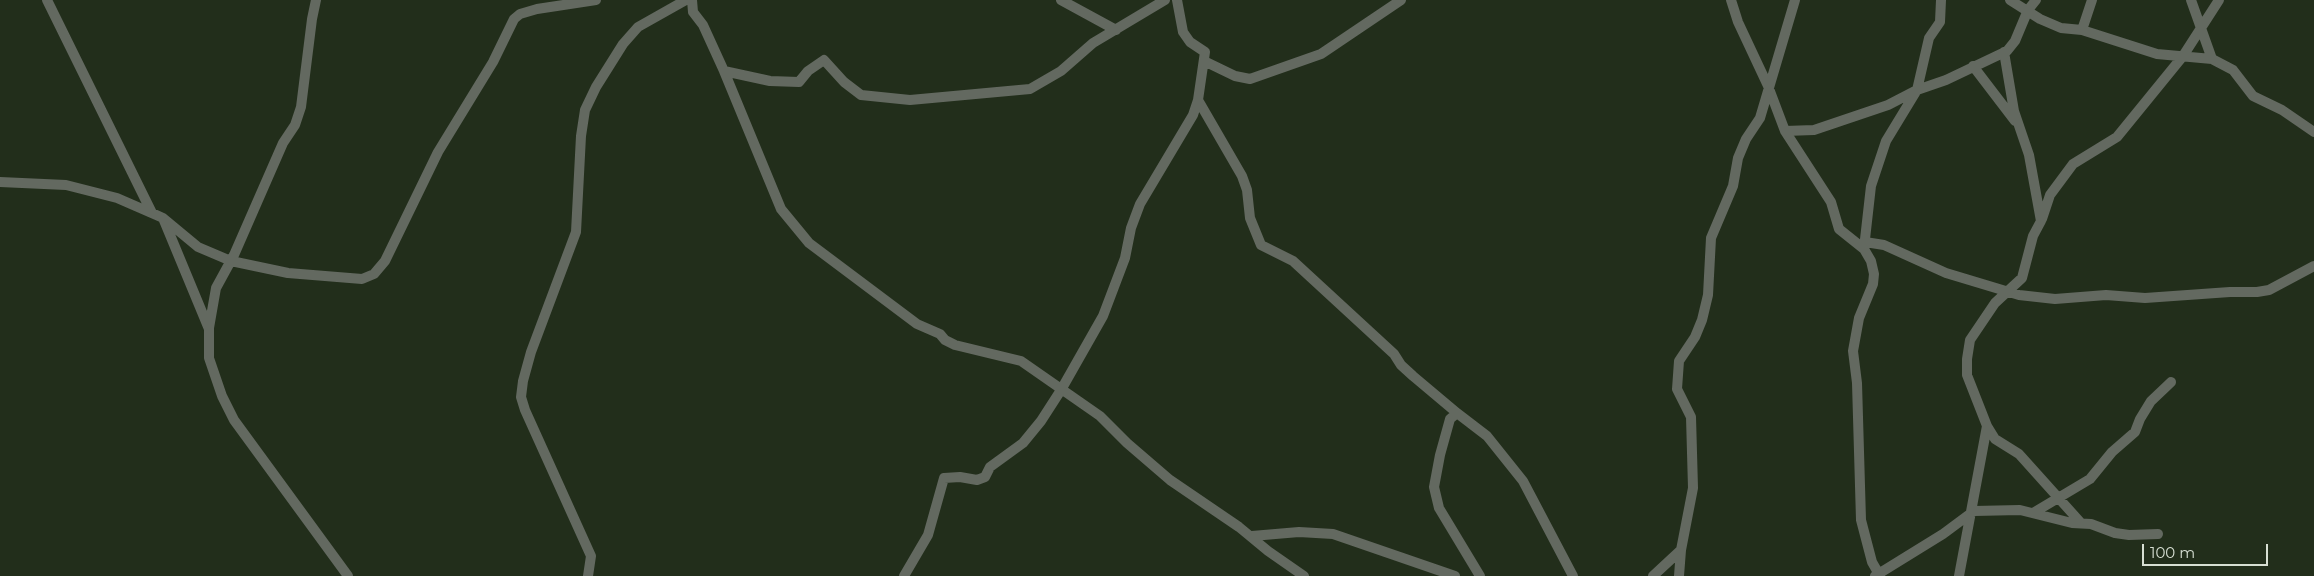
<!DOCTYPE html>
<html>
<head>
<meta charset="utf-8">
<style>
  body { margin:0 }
  #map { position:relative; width:2314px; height:576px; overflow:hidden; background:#222e1b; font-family:Montserrat,sans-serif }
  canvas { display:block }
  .scale { position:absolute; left:2142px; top:544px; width:126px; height:22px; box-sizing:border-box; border:2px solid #d7dfd3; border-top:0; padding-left:6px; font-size:15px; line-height:18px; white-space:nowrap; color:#d7dfd3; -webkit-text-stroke:4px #222e1b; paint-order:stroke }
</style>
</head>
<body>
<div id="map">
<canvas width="2314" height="576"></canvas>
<div class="scale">100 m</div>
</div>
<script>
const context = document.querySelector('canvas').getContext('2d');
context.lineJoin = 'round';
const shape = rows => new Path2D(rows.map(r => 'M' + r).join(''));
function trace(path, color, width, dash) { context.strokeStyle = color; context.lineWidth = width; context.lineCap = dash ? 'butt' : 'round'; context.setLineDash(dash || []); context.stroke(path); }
trace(shape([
  [47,0,152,213,163,218,209,329,209,358,222,396,234,420,348,576],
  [692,0,693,12,703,25,724,71,781,209,809,243,917,324,940,334,945,340,955,345,1021,361,1100,416,1127,443,1170,480,1239,527,1268,551,1304,576],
  [1061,0,1116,30],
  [1731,0,1738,22,1768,86,1785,131,1831,202,1839,229,1864,249,1871,261,1874,274,1873,284,1859,318,1853,351,1857,383,1861,520,1872,562,1880,576],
  [2010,0,2040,19,2061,28,2082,30,2157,54,2212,59],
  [2191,0,2212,59,2233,70,2253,96,2282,110,2314,132],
  [2082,30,2092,0],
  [1204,61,1235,76,1250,79,1321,54,1401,0],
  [1973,66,2015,121],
  [724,71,770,81,799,82,808,71,824,60,844,82,861,95,910,100,1030,89,1061,71,1093,43,1165,0],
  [1198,100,1242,176,1247,190,1250,218,1261,245,1293,261,1394,354,1401,365,1413,376,1457,413,1450,419,1440,455,1434,487,1439,508,1480,576],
  [1785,131,1814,130,1888,105,1917,90,1946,80,2007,51,2015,41,2028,10,2036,0],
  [0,182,66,185,117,198,163,218,198,247,231,261,288,273,362,279,374,274,385,261,438,152,493,62,514,19,520,14,537,9,596,0],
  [2042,219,2050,195,2073,164,2117,137,2183,56,2219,0],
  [1865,242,1884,245,1946,273,2019,295,2055,299,2106,295,2145,298,2230,292,2257,292,2269,290,2314,266],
  [1864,248,1871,186,1886,141,1917,90,1929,38,1940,22,1941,0],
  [209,328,216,288,234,255,283,143,295,125,301,107,312,19,316,0],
  [1457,413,1487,436,1523,481,1573,576],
  [1987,426,1995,439,2019,454,2081,523],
  [2033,513,2090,479,2112,452,2135,432,2140,419,2151,401,2171,382],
  [1252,536,1299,532,1333,534,1455,576],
  [588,576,591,556,525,410,521,397,523,381,531,352,576,232,581,136,585,110,596,87,623,44,638,27,686,0],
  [904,576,928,535,944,478,960,477,977,480,985,477,990,467,1023,443,1041,421,1061,390,1103,316,1125,258,1131,228,1140,204,1193,115,1198,100,1205,52,1190,42,1183,32,1177,0],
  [1653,576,1681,550],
  [1679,576,1681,550,1693,488,1691,417,1677,389,1679,361,1695,337,1702,320,1708,295,1711,238,1733,186,1738,158,1746,139,1760,118,1795,0],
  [1875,576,1943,534,1974,511,2020,510,2072,523,2091,524,2115,533,2129,535,2158,534],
  [1959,576,1987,426,1967,375,1967,359,1970,340,1995,303,2022,278,2033,236,2041,221,2029,155,2014,111,2004,52]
]), '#636960', 10);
</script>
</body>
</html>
